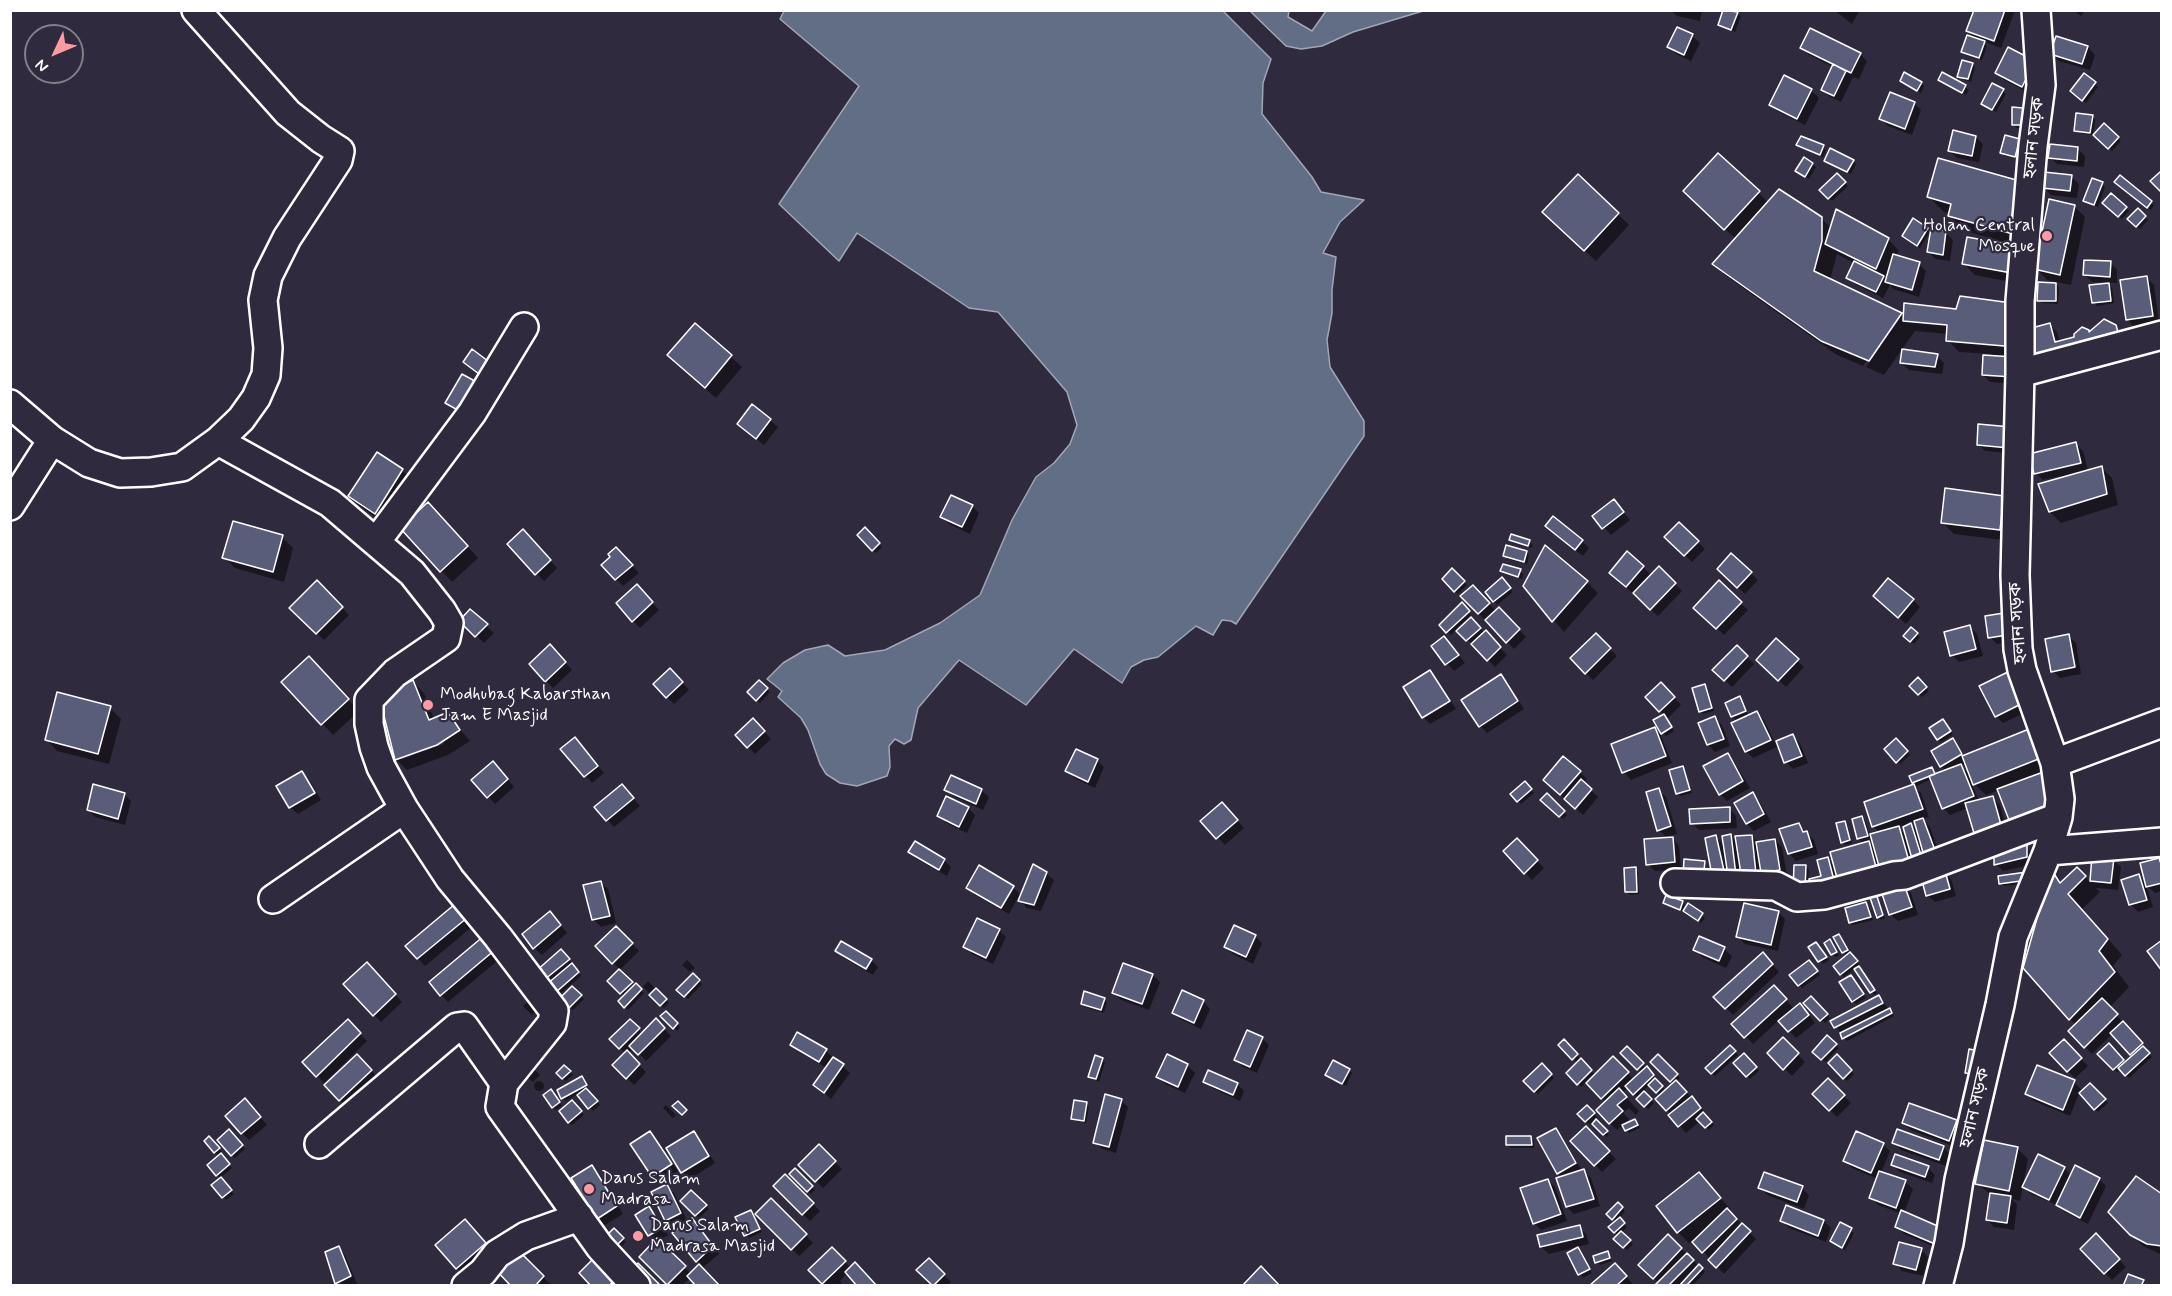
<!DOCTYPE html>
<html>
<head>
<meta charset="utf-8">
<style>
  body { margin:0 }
  #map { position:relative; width:2172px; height:1296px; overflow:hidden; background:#2f2a3d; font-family:Mynerve,sans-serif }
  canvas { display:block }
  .frame { position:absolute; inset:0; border:12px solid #fff; pointer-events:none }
  .north { position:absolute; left:24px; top:24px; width:60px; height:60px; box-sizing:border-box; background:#2f2a3d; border:2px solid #827f8b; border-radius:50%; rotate:226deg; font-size:16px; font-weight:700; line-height:24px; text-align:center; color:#fff }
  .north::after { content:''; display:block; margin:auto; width:21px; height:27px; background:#ff9aa2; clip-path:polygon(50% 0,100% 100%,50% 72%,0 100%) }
</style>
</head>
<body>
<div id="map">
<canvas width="2172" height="1296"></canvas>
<div class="frame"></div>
<div class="north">N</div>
</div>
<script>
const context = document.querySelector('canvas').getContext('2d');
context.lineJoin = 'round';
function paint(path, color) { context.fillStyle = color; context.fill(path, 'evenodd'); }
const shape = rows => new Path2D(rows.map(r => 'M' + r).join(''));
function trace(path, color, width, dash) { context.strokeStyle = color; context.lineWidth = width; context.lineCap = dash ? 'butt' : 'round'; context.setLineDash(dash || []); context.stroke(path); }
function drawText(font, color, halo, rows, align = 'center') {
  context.font = font + ' Mynerve,"Noto Sans Bengali",sans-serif'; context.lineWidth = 4.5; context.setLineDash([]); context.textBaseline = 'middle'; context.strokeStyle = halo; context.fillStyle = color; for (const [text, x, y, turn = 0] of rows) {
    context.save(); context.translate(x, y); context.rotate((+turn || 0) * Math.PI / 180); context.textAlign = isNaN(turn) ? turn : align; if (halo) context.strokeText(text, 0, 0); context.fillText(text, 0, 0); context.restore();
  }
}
const water = shape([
  [784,11,1223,11,1271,59,1263,83,1262,114,1312,177,1321,192,1364,200,1340,222,1323,253,1336,257,1332,290,1332,313,1327,340,1330,367,1364,421,1364,436,1236,624,1231,621,1222,620,1213,635,1196,626,1158,657,1144,660,1131,667,1122,683,1074,649,1026,705,959,660,918,708,911,740,904,744,895,739,889,746,890,767,887,776,857,786,840,783,826,774,820,764,808,730,801,718,778,697,782,691,767,679,783,663,805,650,828,645,845,656,885,650,940,623,980,595,1012,520,1036,477,1054,463,1070,444,1077,425,1067,392,998,312,969,308,857,233,839,261,779,204,859,86,780,19,784,11],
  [1250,11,1289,11,1288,17,1312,31,1326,11,1423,11,1353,32,1322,46,1301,49,1286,46,1250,11]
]);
paint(water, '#626d86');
trace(water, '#a1a7b6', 1.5);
paint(shape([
  [1671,10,1702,10,1700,21,1677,16],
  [1725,10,1731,10,1741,16,1735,32,1720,24],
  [1834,10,1860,10,1852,24],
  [1976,10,2015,10,2001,48,1982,41,1987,46,1982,60,1966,55,1963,51,1977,40,1968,31],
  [2073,10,2085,10,2081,16],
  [1678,29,1692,36,1700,43,1691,61,1676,54,1669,47],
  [2057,38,2088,47,2095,55,2090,70,2059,61,2052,54],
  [1802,48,1860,54,1867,61,1859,79,1853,77,1841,102,1830,97,1823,89,1833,67,1809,55],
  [1972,64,1975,67,1971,82,1962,79,1959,76],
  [2041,69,2029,93,2004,80,1996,73],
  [1943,74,1965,87,1969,90,1966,95,1943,82],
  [2084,75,2098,87,2086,103,2075,94],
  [1785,77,1812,91,1819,98,1805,125,1777,111,1770,104],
  [1921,83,1924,86,1921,93,1905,84],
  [2003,91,2006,94,1996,112,1983,104],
  [1914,103,1921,110,1912,135,1888,126,1881,119],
  [2023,109,2026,112,2025,128,2017,128,2014,125],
  [2092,116,2095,120,2093,135,2079,133,2076,130],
  [2104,126,2121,141,2112,151,2095,135],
  [1976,137,1983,144,1979,162,1957,158,1950,151],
  [2019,141,2022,144,2018,159,2005,156,2002,152],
  [1798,145,1823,147,1826,150,1823,157],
  [2078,149,2085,156,2084,167,2057,164,2050,157],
  [1718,155,1769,203,1821,218,1831,228,1888,239,1899,251,1896,257,1919,264,1926,271,1919,297,1893,289,1890,285,1883,298,1855,284,1848,277,1854,263,1837,254,1830,280,1901,314,1905,319,1957,311,2018,306,2020,384,1990,382,1983,375,1991,354,1959,352,1948,340,1948,334,1915,331,1884,375,1866,367,1900,318,1897,318,1863,366,1837,355,1729,278,1714,264,1736,239,1696,202],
  [1804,159,1816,167,1809,179,1797,171],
  [1826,160,1853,161,1856,164,1851,174],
  [1837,175,1848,186,1832,201,1821,190],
  [2072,177,2079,184,2077,198,2051,195,2044,187],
  [2120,177,2154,205,2151,210,2120,185],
  [2026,184,2027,285,1975,275,1964,264,2013,244,1965,231,1950,216,1951,214,1944,212,1929,197],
  [2102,184,2105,187,2098,207,2088,203,2085,200],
  [2111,195,2129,211,2122,219,2104,203],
  [2074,206,2085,217,2071,285,2047,280,2036,268],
  [2138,210,2148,220,2140,229,2130,219],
  [1618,214,1629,225,1596,261,1555,223],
  [1927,229,1930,232,1920,248,1907,239],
  [1946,233,1953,240,1950,261,1936,259,1928,252],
  [2110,262,2117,270,2117,283,2092,282,2085,275],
  [2146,277,2154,285,2159,323,2134,327,2127,319],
  [2055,284,2059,287,2058,304,2042,303,2039,300],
  [2108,284,2112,288,2114,303,2097,306,2094,303],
  [2104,321,2115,326,2123,334,2124,339,2044,361,2037,354,2030,330,2050,325,2057,332,2060,342,2076,338,2075,335,2082,329,2090,333],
  [2062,346,2064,348,2040,355,2039,352],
  [695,325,742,367,716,398,680,366],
  [1937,356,1944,363,1942,374,1909,370,1902,363],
  [753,406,778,427,764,445,746,431],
  [1980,425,2016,454,1985,451,1978,444],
  [2076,444,2083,451,2088,471,2101,467,2112,478,2118,505,2061,523,2050,512,2061,476,2043,480,2036,473],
  [377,454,402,470,413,481,386,524,361,507,350,496],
  [2004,497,2011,541,1954,534,1943,523],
  [972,506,979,513,970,534,949,524,942,517],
  [1620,508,1630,520,1611,535,1594,516],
  [439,515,478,558,452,582,441,570],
  [1679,524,1705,549,1692,562,1666,537],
  [865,529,882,547,876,553,859,535],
  [1554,533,1582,541,1589,548,1583,556],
  [282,537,293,548,284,582,235,568,224,557],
  [530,539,557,568,544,581,509,544],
  [1510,540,1529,542,1533,545,1531,548,1514,543],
  [1526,552,1529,555,1527,564,1508,559,1505,556],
  [1731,555,1758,580,1745,594,1719,569],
  [623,556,639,573,623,586,603,565,612,557],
  [1643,567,1652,576,1659,568,1682,591,1658,616,1618,580],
  [1452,570,1467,585,1458,594,1444,579],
  [1502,570,1520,571,1523,574,1522,579,1505,574],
  [317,582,349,615,324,640,291,608],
  [1587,582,1598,593,1564,632,1525,586],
  [1505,583,1513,592,1497,605,1487,592],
  [1719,583,1748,610,1724,635,1695,608],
  [1473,587,1496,611,1499,609,1526,637,1514,649,1462,597],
  [644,594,659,610,640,628,633,621],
  [1913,600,1920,607,1906,624,1882,603],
  [1462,605,1471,615,1457,628,1459,630,1471,619,1507,655,1495,667,1457,629,1451,635,1441,625],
  [470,611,494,633,484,643,461,621],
  [1986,617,2020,640,1997,644,1990,637],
  [1970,627,1977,634,1983,656,1959,662,1952,655],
  [1911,629,1920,637,1914,644,1905,636],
  [1596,635,1617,656,1593,680,1572,658],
  [2068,636,2076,643,2081,674,2060,678,2053,671],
  [1776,640,1804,667,1786,687,1758,660],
  [1451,645,1465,663,1454,671,1433,647],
  [1737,647,1754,664,1732,687,1714,670],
  [557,653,572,670,553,688,546,681],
  [320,669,359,711,333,735,284,682],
  [670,670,689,690,674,704,655,684],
  [1430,672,1437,679,1456,709,1430,724,1423,717],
  [1501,676,1508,683,1524,709,1487,733,1480,726],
  [1918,680,1929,691,1922,697,1911,686],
  [413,682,424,693,434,719,447,714,470,741,448,755,407,770,396,759],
  [443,741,444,744,401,759,401,756],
  [759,682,770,692,760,703,749,692],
  [1661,684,1681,705,1667,719,1674,731,1666,736,1663,733,1664,715,1647,697],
  [1705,685,1708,689,1714,711,1703,714,1700,711],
  [1981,686,2035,708,2003,723,1996,716],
  [1739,698,1749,716,1757,713,1764,720,1777,747,1753,758,1746,751,1737,721,1732,716],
  [110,708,121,719,109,764,57,751,46,739],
  [1715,718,1722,725,1730,746,1715,752,1708,745],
  [753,720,771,739,755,754,737,735],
  [1946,724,1953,735,1941,742,1938,739],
  [2039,726,2068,812,2022,830,2010,819,1999,790,1986,795,1970,780,1979,801,1992,797,2000,805,2009,839,1968,808,1950,815,1943,808,1932,779,1914,787,1921,793,1929,817,1922,819,1930,827,1942,861,1841,891,1823,877,1827,859,1836,867,1868,843,1876,851,1872,839,1862,842,1858,838,1862,817,1865,820,1870,836,1880,833,1873,826,1865,802,1916,785,1911,777,1931,769,1936,775,1946,771,1941,766,1953,740,1965,756],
  [1966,763,1972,777,1960,766],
  [1916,821,1919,832,1910,823],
  [1904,825,1907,837,1898,827],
  [1654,728,1661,736,1672,763,1631,780,1624,772,1613,745],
  [1793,736,1800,743,1808,763,1793,769,1786,762],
  [1896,740,1910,755,1900,764,1886,749],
  [582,747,604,773,592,783,563,749],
  [1727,754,1734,762,1750,788,1727,801,1720,794],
  [1097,760,1104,767,1095,788,1074,778,1067,771],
  [1682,768,1685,771,1692,793,1681,796,1678,793],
  [500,770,514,787,495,804,473,780],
  [1580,772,1587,779,1583,783,1598,797,1583,815,1552,787],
  [302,773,309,780,321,800,298,814,290,807],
  [1525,783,1534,793,1521,804,1512,794],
  [946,789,981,790,989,797,983,810,953,796],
  [1658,790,1666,797,1677,834,1666,837,1659,830],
  [629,793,640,806,614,827,596,807],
  [124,794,131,801,125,825,95,817,88,810],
  [1752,794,1759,801,1771,822,1754,831,1747,824,1736,803],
  [1547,795,1567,815,1563,819,1542,800],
  [968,808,975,815,967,833,946,823,939,816],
  [1729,808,1736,816,1737,828,1699,830,1692,823],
  [1229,811,1244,828,1225,845,1203,821],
  [1844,822,1847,825,1852,843,1846,845,1843,842],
  [1799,825,1814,840,1818,854,1796,861,1789,853],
  [1731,836,1738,843,1752,836,1758,843,1775,840,1782,847,1787,876,1763,881,1721,882,1716,837,1725,846],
  [1672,838,1679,846,1681,869,1655,871,1647,864],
  [1517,840,1544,868,1532,880,1505,851],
  [2026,847,2033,854,2034,864,2003,871,1996,864],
  [910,852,944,860,951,867,947,876,917,859],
  [2094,858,2113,860,2121,867,2118,890,2096,888,2100,892,2082,909,2122,955,2113,966,2129,987,2110,1007,2152,1057,2129,1078,2121,1069,2117,1072,2099,1054,2109,1045,2126,1063,2133,1056,2112,1034,2092,1054,2070,1031,2076,1025,2070,1019,2052,872,2063,883,2077,869,2091,883],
  [2159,860,2162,863,2162,891,2155,893,2146,885,2153,907,2138,912,2130,904,2139,876,2147,884],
  [1806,867,1809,870,1807,893,1798,893],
  [1635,869,1638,872,1639,894,1630,895,1627,891],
  [1944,872,1951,879,1956,896,1935,902,1927,895],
  [1046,873,1054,880,1041,911,1027,908,1020,901],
  [2000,877,2037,882,2004,886,2000,883],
  [600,882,608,889,616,923,601,927,594,920,585,886],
  [1904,886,1911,893,1918,915,1898,921,1890,914],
  [1013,887,1020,894,1009,914,975,895,967,888],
  [1869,890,1876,892,1885,918,1881,920,1878,917],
  [1665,903,1682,903,1705,918,1701,923,1684,909,1683,912],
  [1866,904,1869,907,1873,920,1853,925,1850,922],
  [468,908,479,921,425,966,407,946],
  [1778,912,1785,919,1778,951,1745,944,1738,937],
  [557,920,567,933,542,955,534,948],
  [616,928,639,951,620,970,597,946],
  [999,930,1006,937,993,964,972,954,965,946],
  [1255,936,1262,943,1253,964,1233,954,1225,947],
  [1839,936,1850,954,1860,965,1857,966,1877,993,1874,995,1855,968,1844,977,1841,974,1847,957,1835,937],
  [485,938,502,957,448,1002,441,995],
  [1700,938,1724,949,1732,956,1726,968,1702,957,1695,949],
  [1830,941,1839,955,1836,957,1832,954],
  [1819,947,1829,960,1823,964,1810,948],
  [837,951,871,960,878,967,873,975,844,958],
  [568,958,581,976,559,995,538,971],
  [687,960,695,968,690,972,682,965],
  [1770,961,1779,972,1733,1015,1715,997],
  [1812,965,1820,975,1802,988,1792,975],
  [374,971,402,1002,381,1022,345,984],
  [619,971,644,993,628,1010,620,1001,624,997,609,981],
  [693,975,702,984,688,999,678,990],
  [1153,975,1160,982,1149,1010,1121,1000,1114,993],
  [1854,980,1866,998,1856,1004,1853,1001],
  [648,981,669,1003,664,1008,643,987],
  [572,988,584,999,573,1010,562,998],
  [1781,994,1794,1009,1807,1012,1815,1023,1796,1038,1779,1020,1753,1044,1734,1024],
  [535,995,544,1004,532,1015,523,1006],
  [1879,997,1894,1016,1847,1041,1832,1021],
  [1811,998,1830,1018,1825,1023,1805,1003],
  [1104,999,1107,1002,1104,1013,1085,1007,1082,1004],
  [1203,1001,1210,1009,1201,1029,1180,1019,1173,1012],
  [666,1013,680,1027,677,1031,662,1016],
  [348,1021,367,1041,324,1083,304,1062],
  [630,1021,643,1034,656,1021,671,1036,646,1061,634,1048,628,1054,646,1072,634,1085,614,1065,626,1054,611,1039],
  [1827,1037,1839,1048,1825,1062,1814,1052],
  [1262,1038,1269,1045,1257,1073,1243,1067,1236,1060],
  [1783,1039,1805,1062,1792,1076,1769,1053],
  [1564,1041,1596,1076,1613,1058,1634,1080,1642,1073,1622,1053,1627,1048,1666,1091,1674,1084,1652,1062,1658,1056,1680,1078,1676,1082,1699,1105,1714,1125,1709,1130,1700,1121,1686,1133,1657,1099,1661,1096,1650,1085,1642,1092,1654,1103,1648,1109,1628,1087,1622,1093,1639,1111,1636,1115,1629,1108,1623,1113,1629,1119,1617,1130,1598,1111,1606,1102,1586,1082,1581,1087,1568,1073,1578,1063,1560,1045],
  [2064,1041,2088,1066,2075,1078,2051,1053],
  [792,1045,826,1051,850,1073,831,1099,815,1085,827,1068,799,1052],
  [1730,1047,1738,1055,1715,1076,1707,1068],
  [1744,1055,1759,1071,1750,1079,1735,1063],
  [357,1056,378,1078,347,1107,326,1085],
  [1167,1056,1187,1065,1195,1073,1185,1093,1165,1084,1158,1076],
  [1837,1056,1854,1074,1847,1081,1830,1063],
  [1102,1059,1105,1062,1099,1082,1090,1077],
  [1542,1066,1554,1078,1538,1094,1525,1081],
  [531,1067,540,1075,533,1082,524,1074],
  [565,1067,573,1075,566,1081,558,1073],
  [1349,1070,1352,1073,1346,1086,1327,1075],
  [582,1078,589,1089,586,1090,600,1105,593,1111,578,1094,566,1101,562,1098],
  '534 1086a5 5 0 1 1 10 0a5 5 0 1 1-10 0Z',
  [1205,1081,1237,1084,1244,1091,1240,1101,1212,1088],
  [1828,1081,1851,1103,1837,1117,1814,1094],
  [2074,1082,2081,1089,2070,1116,2034,1101,2027,1094],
  [2090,1085,2108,1103,2098,1112,2081,1093],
  [554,1094,562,1106,556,1110,553,1107],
  [1121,1100,1128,1107,1116,1153,1102,1149,1094,1142],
  [1086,1104,1089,1107,1086,1123,1076,1121,1073,1118],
  [575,1105,584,1115,572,1125,569,1122],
  [666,1105,676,1115,673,1118,663,1108],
  [252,1107,267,1125,249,1140,242,1133],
  [1587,1107,1597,1117,1594,1119,1609,1135,1607,1137,1592,1122,1589,1124,1579,1114],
  [1635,1121,1640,1128,1629,1133,1626,1130],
  [1956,1121,1963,1128,1956,1147,1911,1130,1904,1123],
  [1586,1128,1616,1159,1602,1172,1572,1141],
  [1555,1130,1562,1137,1582,1171,1591,1178,1600,1206,1574,1214,1567,1207,1558,1179,1563,1178,1558,1173],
  [229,1131,245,1149,235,1158,219,1140],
  [650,1133,678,1171,660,1183,653,1176],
  [694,1133,701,1140,715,1163,690,1179,683,1172,668,1149],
  [1531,1137,1534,1141,1534,1148,1511,1148,1507,1145],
  [212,1141,222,1152,219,1154,232,1168,220,1178,209,1165,219,1156,215,1152],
  [1894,1142,1943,1147,1950,1154,1946,1166,1901,1150],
  [1883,1144,1890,1151,1881,1173,1905,1182,1913,1189,1904,1213,1949,1253,1904,1234,1896,1226,1902,1214,1878,1205,1871,1198,1877,1179,1852,1168,1845,1161],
  [819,1146,842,1169,823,1188,800,1165],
  [2017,1148,2028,1159,2023,1185,2064,1168,2072,1176,2099,1179,2106,1186,2088,1224,2065,1212,2057,1205,2031,1194,2023,1186,2020,1201,2012,1199,2017,1205,2014,1230,1994,1227,1987,1219,1991,1195,1977,1183],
  [1893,1164,1928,1168,1935,1175,1932,1183,1900,1172],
  [592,1167,599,1174,623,1214,605,1225,598,1218],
  [795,1170,815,1190,811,1194,791,1174],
  [1699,1174,1731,1210,1729,1212,1756,1239,1724,1274,1693,1240,1689,1243,1678,1232],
  [785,1176,820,1211,810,1221,775,1186],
  [221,1179,234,1194,226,1200,213,1185],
  [1548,1180,1555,1187,1567,1221,1541,1230,1534,1223],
  [667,1186,674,1193,687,1221,673,1227,666,1220],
  [1760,1188,1802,1188,1809,1195,1804,1209,1767,1195],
  [691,1192,709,1209,699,1218,682,1201],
  [2162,1196,2162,1255,2143,1246,2110,1212],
  [771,1200,813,1243,799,1256,757,1214],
  [1618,1204,1625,1211,1619,1219,1627,1227,1621,1233,1633,1244,1627,1250,1615,1239,1618,1236,1611,1227,1616,1222,1608,1214],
  [649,1208,656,1215,668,1235,658,1241,691,1274,701,1264,697,1261,699,1227,719,1254,681,1286,669,1286,641,1257,656,1242,637,1216],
  [750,1212,762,1232,749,1238,737,1218],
  [1782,1221,1824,1221,1831,1228,1826,1242,1789,1228],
  [1841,1224,1854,1233,1845,1250,1832,1241],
  [1579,1227,1586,1234,1589,1244,1549,1254,1541,1247],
  [472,1228,492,1251,464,1275,457,1268],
  [614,1230,626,1242,616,1252],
  [1668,1236,1705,1272,1692,1286,1656,1286,1659,1283,1641,1265],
  [2096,1236,2126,1267,2112,1280,2082,1249],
  [338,1248,345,1255,357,1284,353,1286,338,1286,336,1283],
  [515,1249,550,1284,549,1286,513,1286],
  [832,1249,851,1268,840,1281,844,1286,826,1286,810,1270],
  [1578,1249,1592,1273,1583,1278,1569,1254],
  [1921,1250,1928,1257,1923,1276,1902,1271,1895,1263],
  [1608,1253,1612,1261,1600,1265,1596,1262],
  [929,1260,951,1282,947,1286,932,1286],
  [1622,1272,1633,1284,1631,1286,1591,1286]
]), '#0007');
const building = shape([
  [1723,10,1738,12,1731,30,1718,25,1723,10],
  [1974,10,2005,10,1994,41,1966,31,1974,10],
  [1677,27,1693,34,1684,55,1667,47,1677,27],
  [1810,28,1861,53,1851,73,1800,48,1810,28],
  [1967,35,1985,41,1979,58,1961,52,1967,35],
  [2056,36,2088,46,2082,64,2050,54,2056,36],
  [2008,47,2035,61,2022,87,1995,73,2008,47],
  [1962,60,1973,63,1968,79,1957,77,1962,60],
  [1833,64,1846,71,1834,96,1821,90,1833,64],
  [1904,72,1922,82,1917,91,1900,81,1904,72],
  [1942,72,1966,85,1962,93,1938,80,1942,72],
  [2084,73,2096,82,2082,101,2070,91,2084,73],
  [1784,75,1812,89,1797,119,1769,105,1784,75],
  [1992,83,2004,89,1992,110,1981,104,1992,83],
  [1890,92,1915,102,1905,129,1879,119,1890,92],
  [2012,107,2023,108,2023,125,2012,125,2012,107],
  [2076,113,2093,115,2090,133,2074,131,2076,113],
  [2104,123,2119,137,2108,149,2093,135,2104,123],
  [1953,130,1976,136,1972,156,1948,151,1953,130],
  [2005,135,2020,139,2015,157,2000,153,2005,135],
  [1801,136,1824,145,1820,155,1796,145,1801,136],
  [2050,144,2078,147,2077,161,2048,158,2050,144],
  [1830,148,1854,160,1847,172,1824,161,1830,148],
  [1718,153,1760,191,1724,230,1683,191,1718,153],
  [1804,157,1813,163,1805,177,1795,171,1804,157],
  [1938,158,2027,183,2013,234,1948,216,1951,204,1927,197,1938,158],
  [2044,172,2072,175,2070,191,2042,188,2044,172],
  [2160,172,2162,174,2162,193,2150,181,2160,172],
  [1837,173,1846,182,1828,199,1819,190,1837,173],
  [1578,174,1619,213,1584,251,1542,212,1578,174],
  [2120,175,2152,201,2147,208,2114,182,2120,175],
  [2092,178,2103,182,2094,205,2083,201,2092,178],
  [1779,189,1822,217,1822,241,1814,271,1902,313,1869,361,1821,341,1712,264,1779,189],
  [2111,193,2127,207,2118,217,2102,203,2111,193],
  [2049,199,2075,205,2060,275,2034,269,2049,199],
  [2138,208,2146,216,2136,227,2127,219,2138,208],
  [1836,209,1889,238,1876,269,1825,244,1836,209],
  [1913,218,1928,228,1917,246,1902,236,1913,218],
  [1931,228,1946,231,1943,255,1927,252,1931,228],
  [1967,237,2022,247,2017,274,1962,264,1967,237],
  [1893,254,1920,262,1912,290,1885,282,1893,254],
  [2084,260,2111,261,2110,277,2083,275,2084,260],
  [1854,261,1884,276,1876,292,1846,278,1854,261],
  [2147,276,2153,316,2126,320,2120,280,2147,276],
  [2038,282,2056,283,2056,301,2037,301,2038,282],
  [2109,283,2111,301,2092,303,2089,285,2109,283],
  [1960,296,2019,304,2016,347,1946,341,1947,325,1903,321,1904,303,1956,309,1960,296],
  [2104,319,2116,325,2118,332,2036,355,2028,329,2050,323,2055,342,2074,337,2074,334,2082,327,2089,330,2089,332,2104,319],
  [695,323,732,355,705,388,667,355,695,323],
  [472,349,492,364,483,377,463,362,472,349],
  [1902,349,1938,354,1935,367,1900,363,1902,349],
  [1983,355,2014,357,2013,377,1982,375,1983,355],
  [462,374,482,385,465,414,445,403,462,374],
  [752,404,771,419,756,439,737,424,752,404],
  [1978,424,2011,427,2009,448,1977,445,1978,424],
  [2076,442,2081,463,2034,474,2029,454,2076,442],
  [377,452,403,469,375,514,348,496,377,452],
  [2102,466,2107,494,2049,512,2038,484,2102,466],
  [1945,488,2004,496,2000,530,1941,523,1945,488],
  [951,495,973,505,962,527,940,517,951,495],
  [1614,499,1624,512,1602,529,1592,516,1614,499],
  [428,502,468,546,440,572,400,528,428,502],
  [1553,516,1583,540,1575,550,1545,526,1553,516],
  [233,521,283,535,273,572,222,558,233,521],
  [1679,522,1699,541,1684,556,1664,537,1679,522],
  [865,527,880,543,872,551,857,535,865,527],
  [523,529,551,560,535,575,507,544,523,529],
  [1511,534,1530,540,1528,546,1509,540,1511,534],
  [1506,545,1527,551,1524,562,1503,556,1506,545],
  [1545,545,1588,581,1552,622,1523,586,1545,545],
  [616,547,633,565,615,580,601,565,610,557,608,554,616,547],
  [1627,551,1644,566,1626,587,1609,573,1627,551],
  [1731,553,1752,572,1737,588,1717,569,1731,553],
  [1503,564,1521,569,1518,577,1500,571,1503,564],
  [1659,566,1676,583,1650,610,1633,593,1659,566],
  [1452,568,1465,581,1454,592,1442,579,1452,568],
  [1502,577,1511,588,1493,602,1485,592,1502,577],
  [1888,578,1914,599,1898,618,1873,596,1888,578],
  [317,580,343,607,316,634,289,608,317,580],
  [1719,580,1742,602,1716,629,1693,608,1719,580],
  [637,584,653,602,632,622,616,603,637,584],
  [1473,585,1490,603,1478,614,1460,596,1473,585],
  [1462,602,1470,611,1446,633,1439,625,1462,602],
  [1499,607,1520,629,1506,643,1485,620,1499,607],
  [470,609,488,624,475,637,459,621,470,609],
  [2010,612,2014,634,1988,638,1985,616,2010,612],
  [1471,617,1481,628,1466,641,1456,631,1471,617],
  [1970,625,1976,649,1950,656,1944,632,1970,625],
  [1911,627,1918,633,1910,642,1903,636,1911,627],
  [1486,630,1501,647,1487,661,1471,644,1486,630],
  [1596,633,1611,648,1585,674,1570,658,1596,633],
  [2069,634,2075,667,2051,672,2045,639,2069,634],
  [1444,636,1459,655,1445,665,1431,646,1444,636],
  [1776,638,1799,659,1778,681,1756,660,1776,638],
  [550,644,566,662,545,682,529,664,550,644],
  [1737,645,1748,656,1724,681,1712,670,1737,645],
  [309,656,349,699,321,725,281,682,309,656],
  [670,668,683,682,666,698,653,684,670,668],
  [2014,669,2029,700,1995,717,1979,686,2014,669],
  [1430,670,1450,701,1422,718,1403,687,1430,670],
  [1501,674,1518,701,1479,727,1461,700,1501,674],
  [1918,677,1927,687,1918,695,1909,686,1918,677],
  [413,680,429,720,448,712,460,730,437,745,395,760,379,696,413,680],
  [759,680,768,688,756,701,747,692,759,680],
  [1661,682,1675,697,1659,712,1645,697,1661,682],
  [1705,684,1712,708,1699,712,1692,688,1705,684],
  [57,692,111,706,98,754,45,740,57,692],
  [1740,696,1746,711,1731,717,1725,703,1740,696],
  [1757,711,1771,740,1745,752,1731,723,1757,711],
  [1664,714,1672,727,1661,734,1653,720,1664,714],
  [1715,716,1724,739,1707,745,1698,723,1715,716],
  [753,718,765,731,747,748,735,735,753,718],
  [1943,719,1951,731,1937,740,1929,728,1943,719],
  [2039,725,2051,754,1973,785,1962,756,2039,725],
  [1655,727,1666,756,1622,773,1611,744,1655,727],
  [1793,734,1802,756,1784,763,1776,741,1793,734],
  [575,737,598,766,584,777,560,749,575,737],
  [1896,738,1908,751,1896,763,1884,749,1896,738],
  [1953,738,1962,754,1940,767,1931,751,1953,738],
  [1076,749,1098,759,1088,782,1065,771,1076,749],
  [1728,753,1743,781,1719,795,1703,766,1728,753],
  [1563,756,1581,771,1560,795,1543,780,1563,756],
  [493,761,508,779,487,798,471,780,493,761],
  [1961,764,1974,796,1942,809,1929,776,1961,764],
  [1683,766,1690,790,1676,794,1669,770,1683,766],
  [1932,767,1935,774,1912,783,1909,776,1932,767],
  [302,771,315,793,289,808,276,786,302,771],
  [2046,771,2058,801,2009,820,1997,789,2046,771],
  [951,775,982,789,976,804,944,790,951,775],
  [1581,779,1592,789,1575,809,1564,799,1581,779],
  [1525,781,1532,789,1517,802,1510,794,1525,781],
  [93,784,125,793,118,819,87,810,93,784],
  [622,784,634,798,606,821,594,807,622,784],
  [1914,784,1923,809,1872,827,1864,802,1914,784],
  [1659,788,1671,826,1657,831,1646,792,1659,788],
  [1753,792,1764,814,1746,824,1734,803,1753,792],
  [1547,793,1565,811,1559,817,1540,800,1547,793],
  [946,796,969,807,959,827,937,816,946,796],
  [1993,796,2003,832,1976,840,1965,803,1993,796],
  [1222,802,1238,820,1216,839,1200,821,1222,802],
  [1730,807,1730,822,1690,824,1689,809,1730,807],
  [1862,816,1868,836,1857,839,1852,819,1862,816],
  [1923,818,1936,853,1924,856,1914,821,1923,818],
  [1845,821,1850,840,1841,843,1836,823,1845,821],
  [1799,823,1803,832,1807,831,1812,847,1788,854,1779,829,1799,823],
  [1911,823,1921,855,1912,859,1903,827,1911,823],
  [1899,826,1909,861,1880,870,1870,834,1899,826],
  [1731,834,1736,875,1728,876,1722,836,1731,834],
  [1716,835,1725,875,1712,876,1705,838,1716,835],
  [1752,835,1756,874,1741,874,1735,836,1752,835],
  [1673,837,1675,862,1646,865,1644,839,1673,837],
  [1517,838,1538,860,1524,874,1503,851,1517,838],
  [1775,839,1780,870,1761,873,1756,842,1775,839],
  [915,841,945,859,939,870,908,852,915,841],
  [1869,841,1876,867,1837,878,1830,852,1869,841],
  [2027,845,2027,857,1994,865,1994,853,2027,845],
  [2092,856,2114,858,2111,883,2090,881,2092,856],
  [1828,857,1835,884,1812,890,1809,879,1821,876,1817,860,1828,857],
  [2159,858,2162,867,2162,883,2146,887,2140,863,2159,858],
  [1684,859,1705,861,1703,879,1683,877,1684,859],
  [1033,864,1047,872,1034,905,1018,901,1033,864],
  [979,865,1014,886,1001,908,966,888,979,865],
  [1794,865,1806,865,1805,891,1793,890,1794,865],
  [1636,867,1637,892,1625,892,1624,868,1636,867],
  [2077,867,2086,876,2068,894,2108,939,2099,951,2115,972,2069,1020,2023,968,2051,869,2060,883,2077,867],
  [1945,871,1950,889,1926,896,1921,877,1945,871],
  [2034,871,2035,879,1999,884,1998,876,2034,871],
  [2139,874,2147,900,2129,905,2121,880,2139,874],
  [601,881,610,916,592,920,583,885,601,881],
  [1904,884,1912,907,1889,915,1881,891,1904,884],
  [1874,887,1883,915,1877,918,1867,889,1874,887],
  [1666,895,1683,901,1680,910,1663,903,1666,895],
  [461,899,473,913,417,959,405,946,461,899],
  [1866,902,1871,917,1849,923,1845,908,1866,902],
  [1688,903,1703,913,1698,921,1683,911,1688,903],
  [1744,903,1779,911,1771,945,1736,937,1744,903],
  [550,911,561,925,533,949,522,934,550,911],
  [977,918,1000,929,986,958,963,947,977,918],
  [1234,925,1256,935,1246,957,1224,947,1234,925],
  [616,926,633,943,612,964,595,946,616,926],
  [1839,934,1848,950,1842,953,1833,937,1839,934],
  [485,935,496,949,440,996,429,982,485,935],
  [1699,936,1725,947,1719,961,1693,950,1699,936],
  [1830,939,1837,952,1831,955,1824,943,1830,939],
  [2162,940,2162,971,2147,951,2162,940],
  [841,941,872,959,866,969,835,951,841,941],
  [1816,942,1827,957,1818,962,1808,947,1816,942],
  [561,949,570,959,544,980,536,971,561,949],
  [1763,952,1773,964,1725,1009,1713,997,1763,952],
  [1850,952,1858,961,1840,975,1833,966,1850,952],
  [1809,960,1818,971,1798,986,1789,975,1809,960],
  [367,962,396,994,373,1016,343,984,367,962],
  [572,963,579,972,555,993,547,984,572,963],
  [1123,963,1153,974,1142,1004,1112,993,1123,963],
  [1859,966,1875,990,1870,993,1854,969,1859,966],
  [619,969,633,982,620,994,607,981,619,969],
  [693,973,700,980,684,997,676,990,693,973],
  [1851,975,1864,994,1852,1002,1839,982,1851,975],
  [636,983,642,989,624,1008,618,1001,636,983],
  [1774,985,1787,999,1744,1038,1731,1024,1774,985],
  [572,986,582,995,569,1008,560,998,572,986],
  [656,988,667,999,660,1006,649,995,656,988],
  [1182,990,1204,1000,1194,1023,1172,1013,1182,990],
  [1084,991,1105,998,1101,1010,1081,1004,1084,991],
  [1879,995,1883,1003,1834,1028,1830,1021,1879,995],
  [1811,996,1828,1014,1820,1021,1803,1003,1811,996],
  [2102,998,2118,1014,2084,1048,2068,1031,2102,998],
  [1800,1003,1809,1015,1788,1032,1778,1021,1800,1003],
  [1890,1008,1892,1013,1842,1039,1840,1033,1890,1008],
  [666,1011,678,1023,673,1029,660,1016,666,1011],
  [656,1018,665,1028,638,1055,629,1046,656,1018],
  [348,1019,361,1033,316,1077,302,1062,348,1019],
  [630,1019,640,1028,619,1049,609,1039,630,1019],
  [2123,1021,2143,1043,2130,1055,2110,1033,2123,1021],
  [1247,1030,1263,1037,1250,1067,1234,1060,1247,1030],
  [797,1032,827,1049,819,1062,790,1045,797,1032],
  [1827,1035,1837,1044,1821,1060,1812,1052,1827,1035],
  [1783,1037,1799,1053,1783,1070,1767,1053,1783,1037],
  [1564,1039,1578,1054,1572,1060,1558,1045,1564,1039],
  [2064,1039,2082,1058,2067,1072,2049,1053,2064,1039],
  [2109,1043,2124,1060,2113,1070,2097,1054,2109,1043],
  [1730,1045,1736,1051,1711,1074,1705,1068,1730,1045],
  [1627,1046,1644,1063,1637,1070,1620,1053,1627,1046],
  [2143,1046,2150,1053,2125,1076,2118,1068,2143,1046],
  [1969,1049,1984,1052,1980,1075,1965,1073,1969,1049],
  [627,1050,640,1064,626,1079,612,1065,627,1050],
  [1744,1053,1757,1067,1746,1077,1733,1063,1744,1053],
  [357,1054,372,1070,339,1101,324,1085,357,1054],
  [1167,1054,1188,1064,1178,1087,1156,1077,1167,1054],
  [1658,1054,1678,1074,1670,1082,1650,1062,1658,1054],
  [1837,1054,1852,1070,1843,1079,1828,1063,1837,1054],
  [1095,1055,1103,1058,1096,1079,1088,1077,1095,1055],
  [1613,1056,1629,1072,1601,1099,1586,1083,1613,1056],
  [833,1057,844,1064,824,1093,813,1085,833,1057],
  [1581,1058,1592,1070,1577,1085,1566,1073,1581,1058],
  [1333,1060,1350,1069,1342,1084,1325,1075,1333,1060],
  [1542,1063,1552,1074,1534,1092,1523,1081,1542,1063],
  [564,1065,571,1071,562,1079,556,1073,564,1065],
  [2037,1065,2075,1080,2063,1110,2025,1094,2037,1065],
  [1647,1066,1654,1075,1633,1095,1625,1086,1647,1066],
  [1208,1070,1238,1083,1233,1095,1203,1082,1208,1070],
  [582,1076,587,1085,561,1099,557,1090,582,1076],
  [1655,1078,1663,1086,1656,1093,1648,1085,1655,1078],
  [1828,1078,1845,1095,1829,1111,1812,1094,1828,1078],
  [1676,1080,1687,1092,1666,1111,1655,1099,1676,1080],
  [2090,1083,2106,1099,2094,1110,2079,1093,2090,1083],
  [586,1088,598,1101,588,1109,577,1095,586,1088],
  [1619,1088,1627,1097,1617,1105,1623,1111,1609,1124,1596,1110,1619,1088],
  [551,1089,560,1102,552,1108,543,1095,551,1089],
  [1644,1091,1652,1099,1644,1107,1636,1099,1644,1091],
  [1105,1094,1122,1099,1109,1147,1093,1143,1105,1094],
  [1692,1096,1701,1108,1678,1127,1668,1115,1692,1096],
  [245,1098,261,1117,241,1134,225,1116,245,1098],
  [572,1100,582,1111,568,1123,559,1111,572,1100],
  [1074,1100,1087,1102,1084,1121,1071,1119,1074,1100],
  [678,1101,687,1110,682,1115,672,1106,678,1101],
  [1909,1103,1957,1120,1949,1141,1902,1123,1909,1103],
  [1587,1105,1595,1113,1585,1122,1577,1114,1587,1105],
  [1703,1112,1712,1122,1705,1128,1696,1119,1703,1112],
  [1596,1119,1608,1131,1603,1135,1592,1124,1596,1119],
  [1635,1119,1638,1125,1625,1131,1622,1125,1635,1119],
  [1586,1126,1610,1151,1594,1166,1570,1141,1586,1126],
  [1556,1128,1576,1163,1557,1174,1537,1138,1556,1128],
  [229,1129,243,1145,231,1156,217,1140,229,1129],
  [1897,1129,1944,1146,1939,1160,1892,1143,1897,1129],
  [650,1131,672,1164,652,1177,630,1144,650,1131],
  [694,1131,709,1156,681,1173,666,1148,694,1131],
  [1856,1131,1884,1143,1871,1173,1843,1161,1856,1131],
  [209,1136,220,1148,214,1153,204,1141,209,1136],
  [1506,1136,1531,1136,1532,1145,1506,1145,1506,1136],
  [1984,1140,2018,1147,2009,1191,1975,1184,1984,1140],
  [819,1144,836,1161,815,1182,798,1165,819,1144],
  [221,1153,230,1164,216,1176,207,1165,221,1153],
  [1895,1154,1929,1166,1925,1177,1891,1165,1895,1154],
  [2038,1154,2065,1167,2049,1200,2022,1187,2038,1154],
  [592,1165,617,1206,597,1219,571,1178,592,1165],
  [2075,1165,2100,1178,2080,1218,2056,1205,2075,1165],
  [795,1168,813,1186,807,1192,789,1174,795,1168],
  [1584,1169,1594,1199,1566,1207,1556,1178,1584,1169],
  [1879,1171,1906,1180,1896,1208,1869,1198,1879,1171],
  [1699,1172,1721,1198,1677,1233,1656,1206,1699,1172],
  [1764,1172,1803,1186,1797,1202,1758,1188,1764,1172],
  [785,1174,814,1203,802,1215,773,1186,785,1174],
  [2136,1176,2162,1194,2162,1246,2147,1244,2130,1235,2108,1212,2136,1176],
  [221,1177,232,1190,222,1198,211,1185,221,1177],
  [1548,1179,1561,1214,1533,1224,1520,1188,1548,1179],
  [667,1184,681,1213,665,1221,651,1192,667,1184],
  [691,1190,707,1205,695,1216,680,1201,691,1190],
  [1990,1193,2011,1196,2007,1223,1986,1220,1990,1193],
  [771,1198,807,1234,791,1250,755,1214,771,1198],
  [1618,1202,1623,1207,1612,1220,1606,1214,1618,1202],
  [1786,1205,1824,1220,1818,1236,1780,1221,1786,1205],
  [649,1206,662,1228,648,1236,635,1215,649,1206],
  [1727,1208,1737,1219,1702,1253,1692,1242,1727,1208],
  [751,1210,760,1229,744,1236,735,1217,751,1210],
  [1901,1210,1949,1231,1942,1247,1895,1227,1901,1210],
  [1620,1217,1625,1223,1614,1233,1608,1227,1620,1217],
  [692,1218,713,1246,696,1262,672,1233,692,1218],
  [465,1219,486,1243,456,1269,435,1245,465,1219],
  [1840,1222,1852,1228,1842,1248,1830,1241,1840,1222],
  [1742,1223,1751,1231,1716,1268,1708,1260,1742,1223],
  [1580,1225,1583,1237,1540,1247,1537,1235,1580,1225],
  [614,1228,624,1238,612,1250,602,1240,614,1228],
  [1621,1231,1631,1240,1623,1248,1613,1239,1621,1231],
  [2096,1233,2120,1259,2104,1274,2080,1249,2096,1233],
  [1668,1234,1682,1248,1653,1279,1638,1265,1668,1234],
  [657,1238,686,1266,667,1285,639,1257,657,1238],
  [1899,1242,1922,1248,1916,1270,1893,1264,1899,1242],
  [339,1246,351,1276,335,1284,325,1252,339,1246],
  [515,1247,544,1276,535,1286,511,1286,494,1268,515,1247],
  [832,1247,846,1261,822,1284,808,1270,832,1247],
  [1578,1247,1590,1269,1578,1275,1567,1253,1578,1247],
  [1608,1251,1610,1258,1595,1263,1593,1256,1608,1251],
  [1687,1253,1694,1260,1668,1286,1654,1286,1687,1253],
  [595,1257,616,1278,609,1286,591,1286,579,1273,595,1257],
  [929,1258,945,1274,933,1286,916,1270,929,1258],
  [855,1262,877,1286,857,1286,845,1272,855,1262],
  [638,1263,661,1286,646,1286,631,1270,638,1263],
  [1615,1263,1627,1276,1616,1286,1589,1286,1615,1263],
  [699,1264,720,1286,696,1286,687,1276,699,1264],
  [1699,1264,1703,1268,1686,1286,1679,1286,1699,1264],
  [1261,1266,1280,1286,1242,1286,1261,1266],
  [2128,1274,2144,1280,2141,1286,2123,1286,2128,1274]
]);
paint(building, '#595d7a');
trace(building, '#fff', 1.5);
const minor = shape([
  [196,10,288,113,321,139,340,151,338,160,287,238,268,276,263,300,268,348,266,375,256,398,241,419,218,441,330,503,412,573,442,611,449,623,446,638,395,673,369,700,369,724,374,747,381,767,404,809,450,879,498,937,554,1011,552,1023,504,1083,500,1107,600,1247,636,1286],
  [2020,373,2162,335],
  [10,404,52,440,89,463,120,473,151,472,182,467,218,441],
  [10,506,52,440],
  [376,542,472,413,524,327],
  [2055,763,2162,723],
  [2048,851,2162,842],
  [1675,883,1776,886,1797,897,1824,895,1894,876,1905,875,2058,817],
  [273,899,404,809],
  [319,1144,457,1027,464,1026,504,1083],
  [466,1286,483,1272,497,1254,526,1236,579,1217],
  [1938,1286,1949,1243,1959,1180,2000,1005,2013,937,2048,851,2058,817,2060,799,2055,763,2022,670,2018,649,2015,575,2020,373,2020,301,2033,146,2041,85,2036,10]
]);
trace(minor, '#fff', 32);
trace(minor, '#2f2a3d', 27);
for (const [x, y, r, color] of [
  [2047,236,6,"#ff9aa2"],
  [428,705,6,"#ff9aa2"],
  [589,1189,6,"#ff9aa2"],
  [638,1236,6,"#ff9aa2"]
]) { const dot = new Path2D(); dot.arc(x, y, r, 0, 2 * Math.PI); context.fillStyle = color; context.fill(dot); trace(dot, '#2f2a3d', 2); }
drawText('18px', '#fff', '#2f2a3d', [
  ["হলান সড়ক",2035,138,-84],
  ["হলান সড়ক",2019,623,-94],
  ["হলান সড়ক",1976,1108,-77]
]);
drawText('18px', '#fff', '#2f2a3d', [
  ["Holan Central",2035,226,"right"],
  ["Mosque",2035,247,"right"],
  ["Modhubag Kabarsthan",440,695],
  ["Jam E Masjid",440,716],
  ["Darus Salam",601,1179],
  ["Madrasa",601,1200],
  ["Darus Salam",650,1226],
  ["Madrasa Masjid",650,1247]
], 'left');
</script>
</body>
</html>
